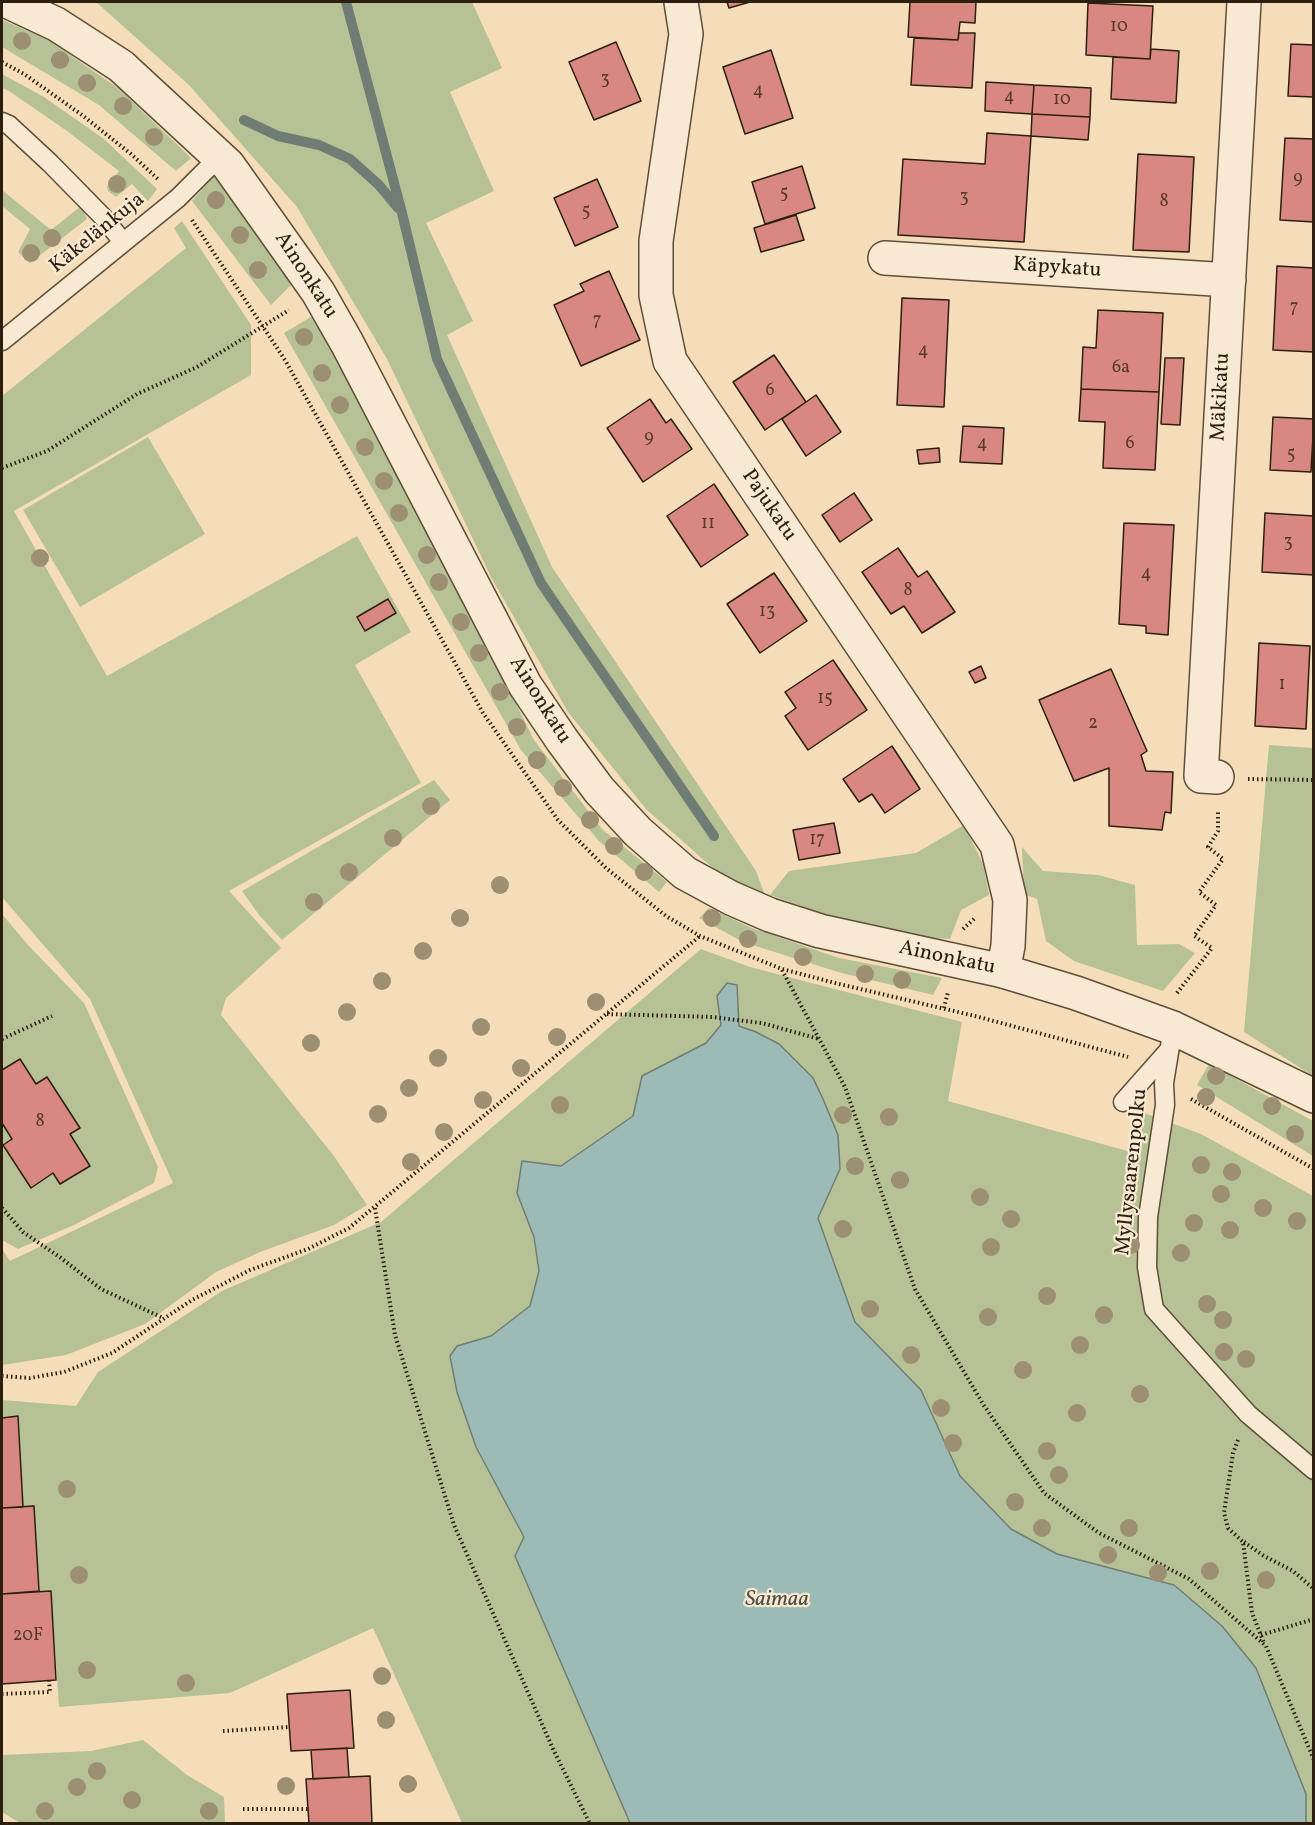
<!DOCTYPE html>
<html>
<head>
<meta charset="utf-8">
<style>
  body { margin:0 }
  #map { position:relative; width:1315px; height:1825px; overflow:hidden; background:#f5ddba; font-family:Vollkorn,serif }
  canvas { display:block }
  .frame { position:absolute; inset:0; border:3px solid #2c1f10; pointer-events:none }
</style>
</head>
<body>
<div id="map">
<canvas width="1315" height="1825"></canvas>
<div class="frame"></div>
</div>
<script>
const context = document.querySelector('canvas').getContext('2d');
context.lineJoin = 'round';
function paint(path, color) { context.fillStyle = color; context.fill(path, 'evenodd'); }
const shape = rows => new Path2D(rows.map(r => 'M' + r).join(''));
function trace(path, color, width, dash) { context.strokeStyle = color; context.lineWidth = width; context.lineCap = dash ? 'butt' : 'round'; context.setLineDash(dash || []); context.stroke(path); }
function drawText(font, color, halo, rows, align = 'center') {
  context.font = font + ' Vollkorn,serif'; context.lineWidth = 4.5; context.setLineDash([]); context.textBaseline = 'middle'; context.strokeStyle = halo; context.fillStyle = color; for (const [text, x, y, turn = 0] of rows) {
    context.save(); context.translate(x, y); context.rotate((+turn || 0) * Math.PI / 180); context.textAlign = isNaN(turn) ? turn : align; if (halo) context.strokeText(text, 0, 0); context.fillText(text, 0, 0); context.restore();
  }
}
paint(shape([
  [96,2,472,2,502,68,450,92,494,191,426,223,473,321,447,335,552,567,756,871,766,898,714,869,646,809,568,712,491,577,387,359,297,207,189,85],
  [2,20,45,38,118,88,191,158,176,171,99,105,2,47],
  [2,74,44,97,104,139,157,189,148,201,132,184,116,197,108,191,107,187,119,171,67,131,9,91,2,88],
  [215,175,292,284,271,305,192,201],
  [2,190,51,230,81,206,87,219,30,263,18,252,30,229,2,206],
  [182,221,251,325,251,375,14,511,107,676,357,536,411,632,355,665,421,783,229,891,281,948,226,998,221,1015,334,1156,367,1205,334,1225,260,1252,216,1272,145,1324,66,1355,2,1365,2,1249,10,1261,173,1183,90,999,2,897,2,396,186,248,174,228],
  [314,315,418,507,534,740,602,829,667,882,659,892,598,840,521,750,284,333],
  [148,437,205,534,80,607,23,510],
  [1269,745,1313,748,1313,1076,1244,1032],
  [434,780,450,800,282,940,259,915,242,891],
  [964,825,983,864,989,895,961,910,950,939,929,938,838,919,770,895,789,871,916,853],
  [1022,847,1043,871,1098,875,1135,885,1137,945,1179,944,1195,953,1163,991,1074,961,1046,941,1037,899,1024,894],
  [709,908,752,928,839,958,942,978,933,995,838,972,743,942,699,918],
  [2,914,28,945,84,1003,158,1167,154,1183,74,1225,18,1249,2,1240],
  [701,949,750,967,962,1022,948,1101,1131,1152,1144,1113,1201,1134,1313,1196,1313,1823,1306,1823,1306,1794,1174,1585,1057,1554,1011,1529,960,1476,921,1390,855,1322,818,1217,840,1169,756,1032,739,1027,737,985,717,996,721,1025,706,1043,643,1076,633,1116,561,1166,517,1193,534,1237,539,1271,530,1306,491,1336,457,1346,450,1356,457,1392,476,1447,524,1537,515,1557,630,1823,462,1823,373,1628,230,1693,59,1707,51,1591,39,1591,34,1506,23,1507,18,1417,2,1418,2,1400,76,1406,98,1372,222,1291,381,1222],
  [1209,1064,1313,1121,1313,1156,1197,1085],
  [143,1740,187,1775,224,1797,225,1823,20,1823,2,1812,2,1755,91,1751]
]), '#b6c295');
const water = shape([
  [727,983,737,985,739,1026,756,1032,779,1044,813,1078,823,1099,838,1135,840,1169,818,1218,855,1322,921,1390,960,1476,1011,1529,1057,1554,1174,1585,1222,1626,1256,1668,1306,1794,1306,1823,630,1823,515,1556,524,1537,476,1447,457,1392,450,1356,457,1346,491,1336,530,1306,539,1271,534,1237,517,1193,522,1161,561,1166,633,1116,642,1076,706,1043,721,1025,717,996,727,983]
]);
paint(water, '#9dbbb6');
trace(water, '#707d74', 1.5);
trace(shape([
  [346,2,402,213,437,359,541,583,714,836],
  [244,120,278,136,319,145,350,159,379,185,398,208]
]), '#707d74', 10);
const building = shape([
  [727,2,750,2,729,8,727,2],
  [910,2,976,2,975,23,960,22,958,40,908,37,910,2],
  [1088,3,1153,6,1150,59,1086,55,1088,3],
  [959,33,975,33,972,88,911,85,914,38,958,40,959,33],
  [616,42,641,101,594,120,569,62,616,42],
  [1291,44,1314,45,1314,97,1288,96,1291,44],
  [1151,49,1179,51,1176,103,1111,99,1113,57,1150,59,1151,49],
  [771,50,793,118,745,134,723,67,771,50],
  [986,82,1034,85,1032,114,985,111,986,82],
  [1034,85,1091,88,1090,117,1032,114,1034,85],
  [1032,114,1090,117,1088,140,1031,136,1032,114],
  [987,133,1031,136,1024,242,898,235,903,159,985,164,987,133],
  [1285,138,1314,139,1314,222,1280,220,1285,138],
  [1138,154,1194,157,1189,252,1133,250,1138,154],
  [802,166,815,208,765,224,752,182,802,166],
  [597,179,618,227,575,246,554,198,597,179],
  [796,215,804,240,761,252,754,228,796,215],
  [1277,266,1314,268,1314,352,1273,350,1277,266],
  [609,271,640,340,581,366,554,305,584,291,580,284,609,271],
  [902,298,949,300,944,407,897,405,902,298],
  [1098,310,1163,313,1159,392,1081,389,1083,347,1096,348,1098,310],
  [774,355,806,402,765,430,733,382,774,355],
  [1165,358,1184,358,1180,425,1161,424,1165,358],
  [1081,389,1159,392,1155,470,1103,468,1105,422,1079,421,1081,389],
  [816,395,841,432,806,456,782,419,816,395],
  [650,399,666,423,671,419,692,449,643,482,607,428,650,399],
  [1273,417,1314,419,1311,472,1270,470,1273,417],
  [963,426,1004,428,1002,464,960,462,963,426],
  [939,448,940,462,919,464,917,450,939,448],
  [714,484,748,535,701,567,667,516,714,484],
  [854,493,872,520,840,542,822,515,854,493],
  [1265,513,1314,516,1314,575,1262,572,1265,513],
  [1124,523,1174,525,1168,635,1146,633,1146,626,1119,624,1124,523],
  [898,548,918,577,927,571,955,612,922,633,904,606,891,614,862,572,898,548],
  [774,573,807,621,760,653,727,604,774,573],
  [388,599,396,613,365,631,357,617,388,599],
  [1259,643,1310,646,1306,729,1255,726,1259,643],
  [833,660,867,710,808,750,785,716,796,708,785,692,833,660],
  [981,666,986,678,975,683,969,672,981,666],
  [1111,669,1147,751,1141,755,1146,771,1173,772,1171,813,1165,812,1162,830,1109,826,1109,768,1074,781,1039,700,1111,669],
  [892,746,920,789,885,813,872,794,859,802,843,779,892,746],
  [834,823,840,853,799,860,793,830,834,823],
  [20,1059,36,1084,47,1077,80,1128,70,1134,90,1166,60,1184,53,1173,31,1188,3,1145,12,1139,2,1123,2,1070,20,1059],
  [18,1416,23,1507,2,1508,2,1418,18,1416],
  [34,1506,39,1591,2,1594,2,1508,34,1506],
  [51,1591,56,1680,2,1684,2,1594,51,1591],
  [350,1690,354,1748,291,1751,287,1694,350,1690],
  [347,1748,349,1777,313,1779,311,1750,347,1748],
  [370,1776,372,1824,309,1824,306,1779,370,1776]
]);
paint(building, '#d88880');
trace(building, '#2c1f10', 1.5);
const service = shape([
  [2,122,9,125,50,163,103,217,123,242],
  [2,341,178,198,219,157],
  [1173,1028,1164,1083,1165,1105,1148,1217,1147,1267,1154,1309,1248,1414,1314,1470],
  [1123,1102,1169,1050]
]);
const minor = shape([
  [681,2,686,34,656,241,656,295,670,361,997,845,1010,900,1008,946,1003,971],
  [885,258,1229,280],
  [1217,777,1201,776,1244,2]
]);
const tertiary = shape([
  [9,2,56,24,121,66,228,165,318,292,347,343,525,685,562,740,599,790,638,832,685,873,731,898,770,915,820,931,1003,971,1076,993,1173,1028,1314,1096]
]);
trace(service, '#5e4e3a', 21);
trace(minor, '#5e4e3a', 36);
trace(tertiary, '#5e4e3a', 36);
trace(shape([
  [2,62,24,74,82,115,131,154,159,180],
  [192,220,285,360,483,713,558,820,606,868,666,916,700,936,782,969,839,984,975,1016,1128,1057],
  [2,468,47,451,137,394,197,367,289,310],
  [1248,779,1314,780],
  [963,929,975,918],
  [782,970,845,1087,915,1289,983,1404,1044,1493,1099,1533,1189,1579,1266,1646,1314,1760],
  [1177,993,1212,948,1194,936,1216,905,1199,892,1223,859,1208,847,1218,831,1218,811],
  [944,1008,948,992],
  [607,1014,712,1017,745,1021,762,1023,819,1039],
  [2,1039,52,1016],
  [1191,1099,1314,1169],
  [2,1208,23,1232,61,1258,101,1289,163,1318],
  [375,1208,395,1335,454,1525,553,1749,590,1824],
  [2,1376,30,1378,64,1372,112,1353,192,1300,250,1270,308,1249,349,1228,700,936],
  [1238,1440,1233,1453,1224,1513,1228,1528,1243,1542,1252,1613,1264,1643],
  [1244,1542,1264,1556,1293,1571,1314,1589],
  [1261,1635,1314,1619],
  [2,1694,50,1692,49,1680],
  [223,1731,289,1727],
  [243,1809,308,1809]
]), '#2c1f10', 4, [1.5, 3]);
trace(service, '#f8e9d2', 18);
trace(minor, '#f8e9d2', 33);
trace(tertiary, '#f8e9d2', 33);
context.fillStyle = '#9d8f72';
for (const [x, y] of [
  [22,41],
  [60,60],
  [87,83],
  [123,106],
  [154,137],
  [117,184],
  [216,200],
  [240,235],
  [52,238],
  [31,253],
  [258,270],
  [304,337],
  [322,373],
  [340,405],
  [365,447],
  [384,481],
  [399,513],
  [427,555],
  [40,558],
  [439,582],
  [461,622],
  [479,653],
  [500,692],
  [517,727],
  [537,760],
  [563,788],
  [431,806],
  [590,820],
  [393,838],
  [614,846],
  [349,872],
  [644,872],
  [500,885],
  [314,902],
  [460,918],
  [712,918],
  [748,939],
  [423,951],
  [803,957],
  [865,974],
  [902,980],
  [382,981],
  [596,1002],
  [347,1012],
  [481,1027],
  [557,1037],
  [311,1043],
  [438,1058],
  [521,1068],
  [1216,1076],
  [409,1088],
  [1206,1097],
  [483,1100],
  [560,1105],
  [1272,1106],
  [378,1114],
  [843,1115],
  [889,1117],
  [444,1132],
  [1295,1134],
  [411,1162],
  [1201,1165],
  [855,1166],
  [1232,1172],
  [900,1180],
  [1221,1194],
  [980,1197],
  [1263,1208],
  [1011,1219],
  [1297,1221],
  [1194,1223],
  [843,1229],
  [1230,1230],
  [1131,1245],
  [991,1247],
  [1181,1253],
  [1047,1296],
  [1207,1304],
  [870,1309],
  [1104,1315],
  [988,1317],
  [1223,1320],
  [1080,1345],
  [1224,1352],
  [911,1355],
  [1246,1359],
  [1023,1370],
  [1140,1394],
  [941,1408],
  [1077,1413],
  [953,1443],
  [1047,1451],
  [1059,1475],
  [67,1489],
  [1015,1502],
  [1042,1528],
  [1129,1528],
  [1108,1555],
  [1210,1571],
  [1158,1573],
  [79,1575],
  [1266,1580],
  [87,1670],
  [382,1676],
  [186,1683],
  [386,1720],
  [97,1771],
  [408,1784],
  [286,1786],
  [77,1787],
  [132,1800],
  [45,1811],
  [209,1811]
]) { context.beginPath(); context.arc(x, y, 9, 0, 2 * Math.PI); context.fill(); }
drawText('18px', '#57392c', null, [
  ["10",1119,28],
  ["3",605,81],
  ["4",758,92],
  ["4",1009,98],
  ["10",1062,101],
  ["9",1298,180],
  ["5",784,195],
  ["3",964,199],
  ["8",1164,203],
  ["5",586,213],
  ["7",1294,309],
  ["7",597,322],
  ["4",923,352],
  ["6a",1121,369],
  ["6",770,392],
  ["9",649,439],
  ["4",982,445],
  ["6",1130,445],
  ["5",1291,456],
  ["11",708,525],
  ["3",1288,544],
  ["4",1146,575],
  ["8",908,592],
  ["13",767,613],
  ["1",1282,686],
  ["15",825,700],
  ["2",1093,725],
  ["17",817,841],
  ["8",40,1123],
  ["20F",28,1637]
]);
drawText('21px', '#2c1f10', '#f8e9d2', [
  ["Käkelänkuja",98,234,-39],
  ["Käpykatu",1057,269,4],
  ["Ainonkatu",305,276,57],
  ["Mäkikatu",1222,397,-87],
  ["Pajukatu",768,506,56],
  ["Ainonkatu",539,701,58],
  ["Ainonkatu",947,959,12],
  ["Myllysaarenpolku",1133,1172,-84]
]);
drawText('italic 22px', '#4e4e42', '#f8e9d2', [
  ["Saimaa",777,1601]
]);
</script>
</body>
</html>
